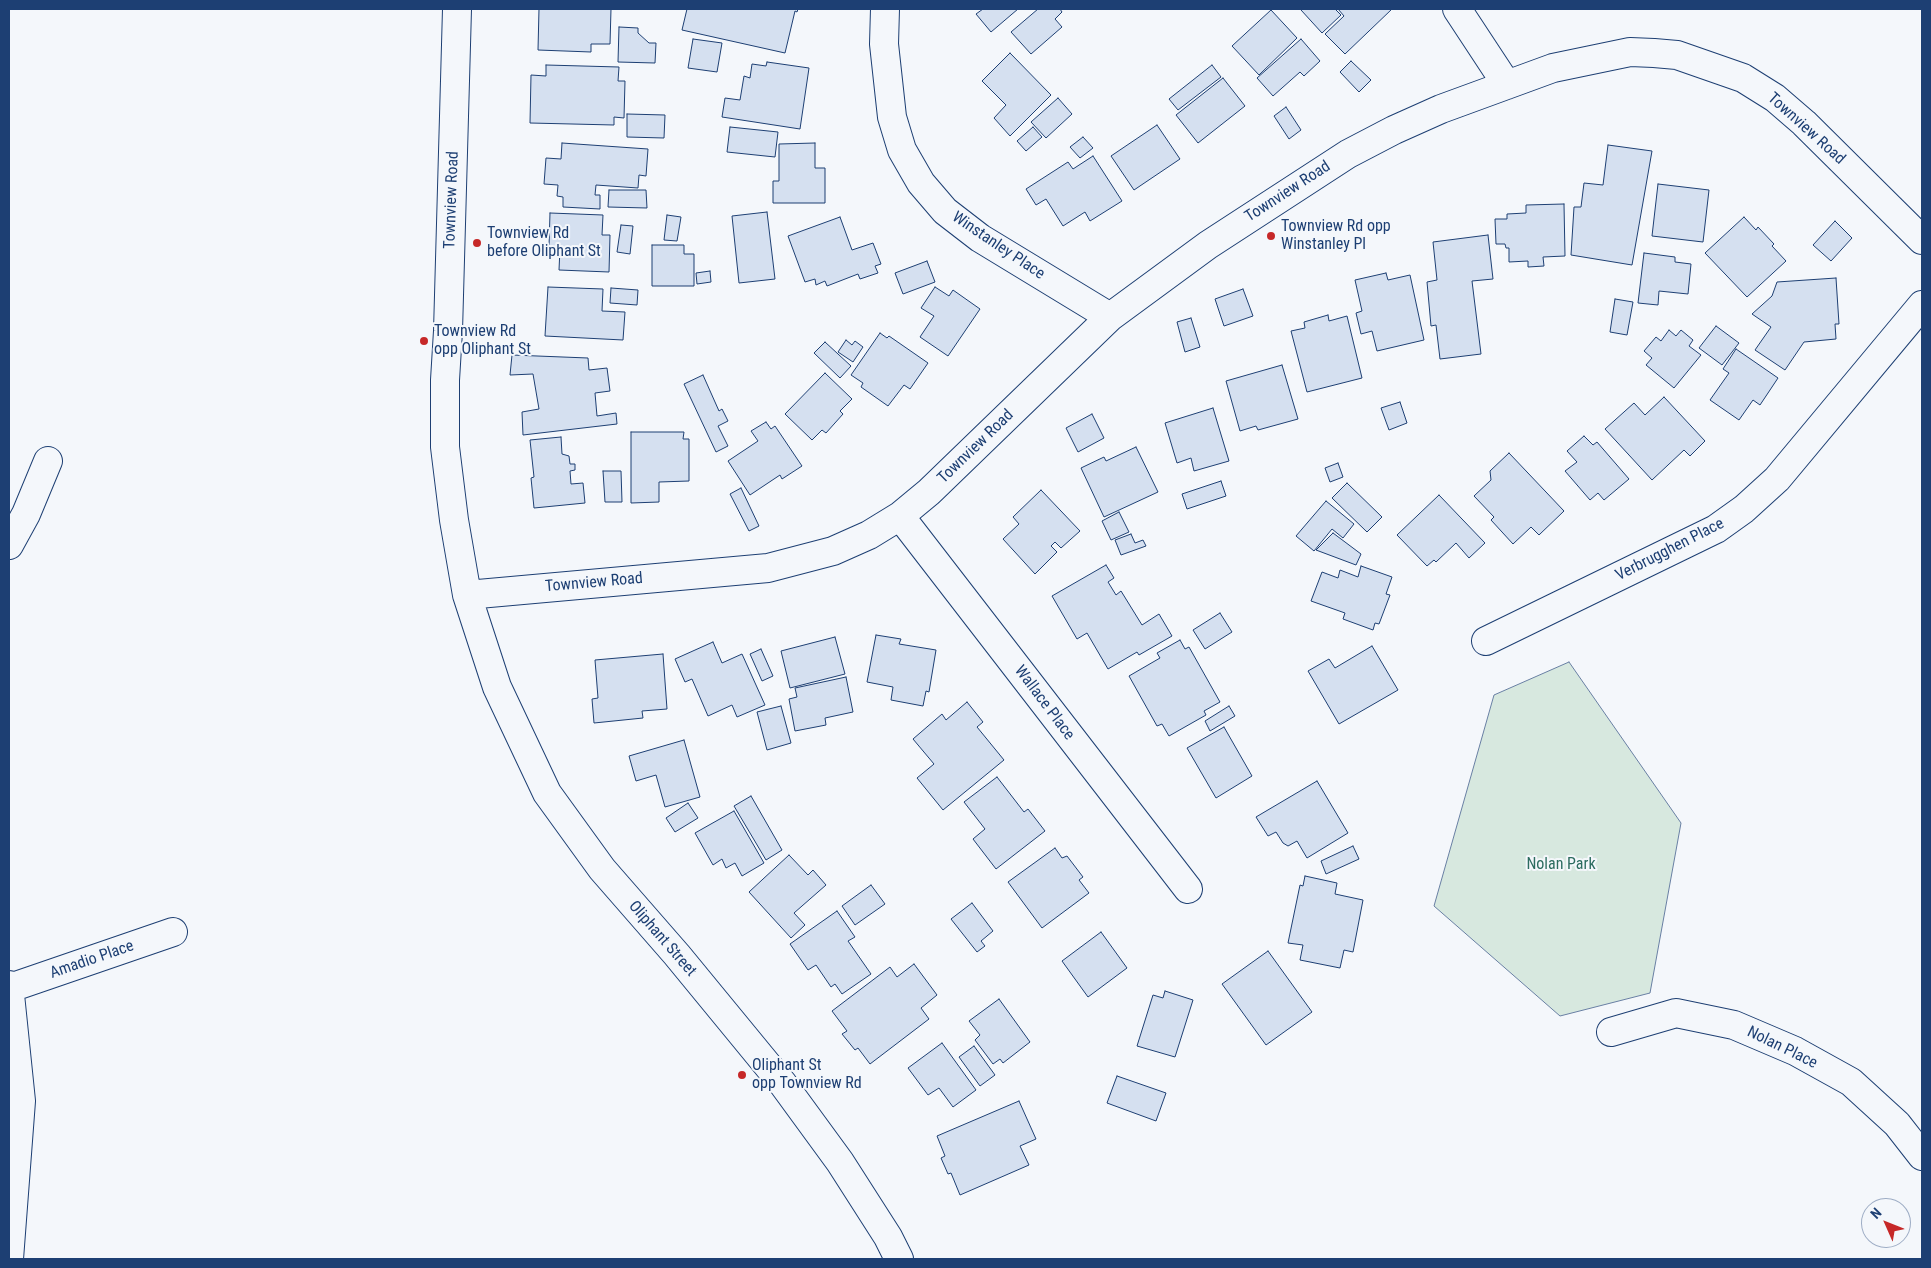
<!DOCTYPE html>
<html>
<head>
<meta charset="utf-8">
<style>
  body { margin:0 }
  #map { position:relative; width:1931px; height:1268px; overflow:hidden; background:#f4f7fb; font-family:"Roboto Condensed",sans-serif }
  canvas { display:block }
  .frame { position:absolute; inset:0; border:10px solid #1d3f73; pointer-events:none }
  .north { position:absolute; left:1861px; top:1198px; width:50px; height:50px; box-sizing:border-box; background:#f4f7fb; border:1px solid #9eadc5; border-radius:50%; rotate:314deg; font-size:14px; font-weight:700; line-height:20px; text-align:center; color:#1d3f73 }
  .north::after { content:''; display:block; margin:auto; width:18px; height:22px; background:#c62828; clip-path:polygon(50% 0,100% 100%,50% 72%,0 100%) }
</style>
</head>
<body>
<div id="map">
<canvas width="1931" height="1268"></canvas>
<div class="frame"></div>
<div class="north">N</div>
</div>
<script>
const context = document.querySelector('canvas').getContext('2d');
context.lineJoin = 'round';
function paint(path, color) { context.fillStyle = color; context.fill(path, 'evenodd'); }
const shape = rows => new Path2D(rows.map(r => 'M' + r).join(''));
function trace(path, color, width, dash) { context.strokeStyle = color; context.lineWidth = width; context.lineCap = dash ? 'butt' : 'round'; context.setLineDash(dash || []); context.stroke(path); }
function drawText(font, color, halo, rows, align = 'center') {
  context.font = font + ' "Roboto Condensed",sans-serif'; context.lineWidth = 4; context.setLineDash([]); context.textBaseline = 'middle'; context.strokeStyle = halo; context.fillStyle = color; for (const [text, x, y, turn = 0] of rows) {
    context.save(); context.translate(x, y); context.rotate((+turn || 0) * Math.PI / 180); context.textAlign = isNaN(turn) ? turn : align; if (halo) context.strokeText(text, 0, 0); context.fillText(text, 0, 0); context.restore();
  }
}
const green = shape([
  [1569,662,1681,823,1650,993,1560,1016,1434,906,1494,695,1569,662]
]);
paint(green, '#d7e8df');
trace(green, '#687fa3', 1);
const building = shape([
  [539,9,611,9,610,44,591,44,591,52,538,50,539,9],
  [687,9,798,9,797,12,795,11,785,53,682,30,687,9],
  [983,9,1018,9,991,32,976,14,983,9],
  [1038,9,1060,9,1062,12,1055,19,1062,27,1031,54,1011,32,1038,9],
  [1302,9,1335,9,1341,15,1322,33,1301,10,1302,9],
  [1338,9,1392,9,1345,54,1325,34,1344,16,1338,9],
  [1271,10,1297,38,1259,75,1232,46,1271,10],
  [619,27,638,28,638,33,649,43,656,43,655,63,618,62,619,27],
  [693,39,722,43,717,72,688,68,693,39],
  [1301,39,1320,61,1304,76,1300,72,1273,96,1257,78,1301,39],
  [1010,53,1051,95,1010,136,994,118,1006,105,982,81,1010,53],
  [1351,61,1371,80,1359,92,1340,72,1351,61],
  [767,62,809,68,800,129,722,117,725,98,740,100,744,76,750,78,752,64,766,66,767,62],
  [546,65,619,67,618,81,625,81,624,118,614,117,614,125,530,123,531,75,546,76,546,65],
  [1212,65,1221,77,1178,110,1169,99,1212,65],
  [1223,78,1245,106,1198,143,1176,115,1223,78],
  [1058,98,1072,114,1046,138,1031,122,1058,98],
  [1286,107,1301,130,1289,139,1274,116,1286,107],
  [627,114,665,115,664,138,627,137,627,114],
  [1157,125,1180,159,1134,190,1111,156,1157,125],
  [730,127,778,132,775,157,727,152,730,127],
  [1033,127,1042,137,1026,151,1017,141,1033,127],
  [1083,137,1093,148,1080,158,1070,147,1083,137],
  [562,143,648,149,646,176,639,175,638,188,596,185,595,195,600,195,600,209,563,207,563,197,557,196,558,185,544,184,546,158,561,159,562,143],
  [815,143,815,168,825,168,825,203,773,203,773,181,779,181,779,144,815,143],
  [1608,145,1652,151,1632,265,1571,255,1574,207,1581,207,1584,183,1603,185,1608,145],
  [1093,156,1122,201,1090,221,1085,212,1063,226,1046,199,1036,205,1026,189,1068,162,1073,169,1093,156],
  [1658,184,1709,190,1703,242,1652,236,1658,184],
  [609,190,646,190,647,208,608,207,609,190],
  [1564,204,1565,256,1543,257,1544,266,1528,267,1528,261,1509,262,1509,248,1506,248,1505,244,1496,244,1495,219,1507,219,1507,214,1526,213,1526,205,1564,204],
  [767,212,775,279,739,283,732,216,767,212],
  [550,213,603,215,602,235,610,235,609,272,559,270,560,248,549,247,550,213],
  [667,215,681,217,677,241,664,240,667,215],
  [840,217,852,250,873,243,881,264,875,266,878,273,860,279,858,274,827,286,825,281,816,285,815,279,805,282,788,236,840,217],
  [1744,217,1756,230,1758,227,1774,244,1772,246,1786,261,1747,297,1705,253,1744,217],
  [1835,221,1852,238,1831,261,1813,245,1835,221],
  [621,225,633,226,630,254,617,252,621,225],
  [1488,235,1493,279,1472,281,1481,354,1440,359,1436,325,1431,326,1427,282,1437,280,1433,242,1488,235],
  [652,245,684,245,684,254,694,254,694,286,652,286,652,245],
  [1644,253,1675,257,1675,262,1691,264,1688,294,1659,291,1658,305,1638,303,1644,253],
  [927,261,935,282,903,294,895,273,927,261],
  [710,271,711,282,697,284,696,273,710,271],
  [1386,273,1388,280,1410,275,1424,340,1377,351,1372,331,1361,334,1356,313,1362,311,1355,280,1386,273],
  [1836,278,1839,324,1835,324,1836,339,1804,342,1785,370,1755,350,1771,327,1752,314,1772,296,1777,282,1836,278],
  [548,287,603,289,602,311,625,312,623,340,545,336,548,287],
  [935,287,949,296,953,290,980,309,948,356,920,337,934,316,921,308,935,287],
  [611,288,638,290,637,305,610,303,611,288],
  [1243,289,1253,316,1224,326,1215,299,1243,289],
  [1615,299,1633,302,1627,335,1610,332,1615,299],
  [1328,315,1329,321,1347,316,1362,378,1307,392,1291,331,1305,328,1304,322,1328,315],
  [1191,318,1200,347,1185,352,1177,322,1191,318],
  [1716,326,1739,343,1722,365,1699,348,1716,326],
  [1669,330,1676,336,1681,330,1693,340,1689,346,1701,355,1674,388,1646,365,1652,358,1644,351,1656,337,1661,341,1669,330],
  [880,333,887,338,889,336,928,363,910,389,904,385,888,406,861,387,863,383,851,375,880,333],
  [846,340,852,345,855,341,863,347,853,362,838,352,846,340],
  [825,342,851,366,840,378,814,353,825,342],
  [1736,349,1778,378,1760,405,1753,400,1739,420,1710,400,1729,373,1723,369,1736,349],
  [512,355,588,358,589,370,607,368,610,391,595,393,597,416,616,413,617,424,523,435,522,412,539,409,533,374,510,375,512,355],
  [1282,365,1298,419,1258,430,1256,426,1240,431,1226,381,1282,365],
  [825,373,852,399,840,411,843,414,826,433,822,430,812,440,785,414,825,373],
  [703,375,719,411,722,409,728,421,718,426,728,446,716,452,684,384,703,375],
  [1664,397,1705,441,1690,456,1684,450,1652,480,1605,429,1634,403,1645,415,1664,397],
  [1400,402,1407,423,1389,430,1381,408,1400,402],
  [1213,408,1229,461,1194,471,1191,458,1177,463,1165,423,1213,408],
  [1092,414,1104,438,1078,452,1066,428,1092,414],
  [766,422,771,429,775,426,802,466,782,479,780,475,750,495,728,461,758,441,751,431,766,422],
  [631,432,684,432,683,439,689,439,689,481,659,482,659,502,631,503,631,432],
  [1584,436,1593,445,1597,442,1629,479,1604,500,1598,493,1590,500,1565,471,1577,462,1567,451,1584,436],
  [561,437,562,454,569,456,570,464,575,464,575,470,570,471,571,484,583,483,585,503,534,508,531,478,534,477,530,440,561,437],
  [1136,447,1158,492,1104,517,1081,468,1104,457,1106,461,1136,447],
  [1509,453,1564,511,1539,535,1531,527,1513,544,1491,520,1494,517,1474,496,1491,480,1490,471,1509,453],
  [1338,463,1343,477,1330,482,1325,468,1338,463],
  [603,471,621,471,622,502,605,502,603,471],
  [1221,481,1226,496,1187,509,1182,494,1221,481],
  [1347,483,1382,517,1367,532,1332,498,1347,483],
  [741,488,759,526,749,531,730,494,741,488],
  [1041,490,1080,531,1061,548,1055,542,1051,546,1057,552,1035,574,1003,539,1019,524,1013,517,1041,490],
  [1439,495,1485,543,1469,558,1456,543,1436,562,1434,560,1427,566,1397,535,1439,495],
  [1326,501,1354,524,1343,538,1332,529,1314,551,1296,536,1326,501],
  [1119,512,1129,532,1111,540,1102,521,1119,512],
  [1333,533,1361,554,1356,565,1316,550,1333,533],
  [1131,534,1135,543,1143,540,1146,546,1121,555,1115,540,1131,534],
  [1106,565,1114,578,1108,582,1116,595,1121,591,1142,625,1159,614,1172,636,1139,655,1137,652,1108,669,1087,633,1077,639,1052,596,1106,565],
  [1361,566,1392,577,1386,594,1390,595,1379,624,1375,623,1373,630,1343,619,1345,613,1311,601,1322,572,1338,578,1340,570,1358,577,1361,566],
  [1220,613,1232,632,1205,649,1193,630,1220,613],
  [876,635,901,639,899,644,936,650,929,692,926,691,923,706,891,700,893,687,867,682,876,635],
  [835,637,845,674,790,688,781,651,835,637],
  [1180,640,1185,649,1189,647,1220,702,1204,711,1206,715,1169,736,1162,724,1157,726,1129,676,1160,658,1157,653,1180,640],
  [713,642,722,663,742,654,765,705,737,717,732,705,708,716,692,679,685,682,675,659,713,642],
  [1372,646,1398,690,1339,724,1308,671,1329,659,1335,668,1372,646],
  [761,649,773,676,762,681,750,654,761,649],
  [663,654,667,709,642,711,643,718,594,723,592,699,598,698,595,660,663,654],
  [846,677,853,712,825,718,826,725,795,731,789,699,797,697,795,688,846,677],
  [967,702,983,722,977,727,1004,760,943,810,917,778,934,764,913,739,942,714,946,720,967,702],
  [781,706,791,743,767,750,757,712,781,706],
  [1229,706,1235,716,1210,731,1205,721,1229,706],
  [1224,727,1252,776,1216,798,1187,748,1224,727],
  [684,740,700,797,665,807,656,775,636,781,629,756,684,740],
  [997,777,1024,812,1028,809,1045,831,996,869,973,839,985,829,964,802,997,777],
  [1317,781,1348,833,1307,858,1297,841,1288,846,1283,843,1276,832,1268,836,1256,817,1317,781],
  [751,796,782,850,766,860,734,806,751,796],
  [688,803,698,818,675,832,666,818,688,803],
  [734,811,764,863,742,876,735,863,726,868,722,859,713,865,695,833,734,811],
  [1353,846,1359,859,1326,874,1321,861,1353,846],
  [1055,848,1062,858,1067,856,1083,877,1079,880,1089,893,1042,928,1008,882,1055,848],
  [789,855,808,875,813,870,826,885,794,913,805,925,791,938,749,892,789,855],
  [1305,876,1337,883,1335,894,1363,900,1353,952,1344,950,1340,968,1300,960,1303,945,1288,943,1300,885,1303,886,1305,876],
  [871,885,885,904,855,925,842,906,871,885],
  [972,903,993,931,981,941,985,946,977,952,951,919,972,903],
  [837,911,855,937,848,941,871,974,842,994,835,984,831,987,816,965,808,970,790,944,837,911],
  [1101,932,1127,968,1088,997,1062,961,1101,932],
  [1268,951,1312,1012,1266,1045,1222,984,1268,951],
  [914,964,937,995,921,1008,929,1019,870,1064,858,1048,855,1050,842,1034,847,1031,832,1011,890,967,897,977,914,964],
  [1165,991,1193,1000,1175,1057,1137,1046,1153,995,1163,998,1165,991],
  [999,999,1030,1042,1003,1063,1000,1059,993,1064,975,1040,980,1035,969,1021,999,999],
  [942,1043,976,1090,953,1107,939,1088,928,1095,908,1068,942,1043],
  [974,1046,995,1075,980,1086,959,1057,974,1046],
  [1117,1076,1166,1093,1156,1121,1107,1103,1117,1076],
  [1019,1101,1036,1139,1020,1146,1029,1165,960,1195,951,1173,948,1174,941,1158,945,1156,937,1136,1019,1101]
]);
paint(building, '#d5e0f0');
trace(building, '#1d3f73', 1);
const minor = shape([
  [457,9,448,331,445,380,445,447,454,520,467,595,497,687,547,793,602,869,677,955,783,1084,840,1162,888,1237,899,1259],
  [885,9,884,44,892,117,902,150,921,183,945,211,980,238,1110,317],
  [1457,9,1507,85],
  [900,516,1188,889],
  [9,545,26,514,48,461],
  [467,595,768,568,833,551,869,535,900,516,929,492,1110,317,1208,245,1348,154,1394,130,1441,109,1553,68,1630,52,1654,53,1677,55,1743,78,1775,98,1804,123,1922,240],
  [1486,641,1716,529,1744,509,1777,479,1922,305],
  [9,985,21,1101,9,1259],
  [10,988,173,932],
  [1611,1032,1676,1013,1734,1025,1795,1051,1851,1082,1897,1124,1922,1156]
]);
trace(minor, '#1d3f73', 30);
trace(minor, '#f4f7fb', 28);
for (const [x, y, r, color] of [
  [1271,236,5,"#c62828"],
  [477,243,5,"#c62828"],
  [424,341,5,"#c62828"],
  [742,1075,5,"#c62828"]
]) { const dot = new Path2D(); dot.arc(x, y, r, 0, 2 * Math.PI); context.fillStyle = color; context.fill(dot); trace(dot, '#f4f7fb', 2); }
drawText('16px', '#1d3f73', '#f4f7fb', [
  ["Townview Road",1806,129,42],
  ["Townview Road",1288,192,-33],
  ["Townview Road",452,200,-88],
  ["Winstanley Place",998,246,34],
  ["Townview Road",976,447,-44],
  ["Verbrugghen Place",1670,550,-27],
  ["Townview Road",594,583,-5],
  ["Wallace Place",1044,703,53],
  ["Oliphant Street",662,939,49],
  ["Amadio Place",92,960,-19],
  ["Nolan Place",1782,1048,26]
]);
drawText('16px', '#1d3f73', '#f4f7fb', [
  ["Townview Rd opp",1281,227],
  ["Winstanley Pl",1281,245],
  ["Townview Rd",487,234],
  ["before Oliphant St",487,252],
  ["Townview Rd",434,332],
  ["opp Oliphant St",434,350],
  ["Oliphant St",752,1066],
  ["opp Townview Rd",752,1084]
], 'left');
drawText('16px', '#2c6c60', '#f4f7fb', [
  ["Nolan Park",1561,865]
]);
</script>
</body>
</html>
